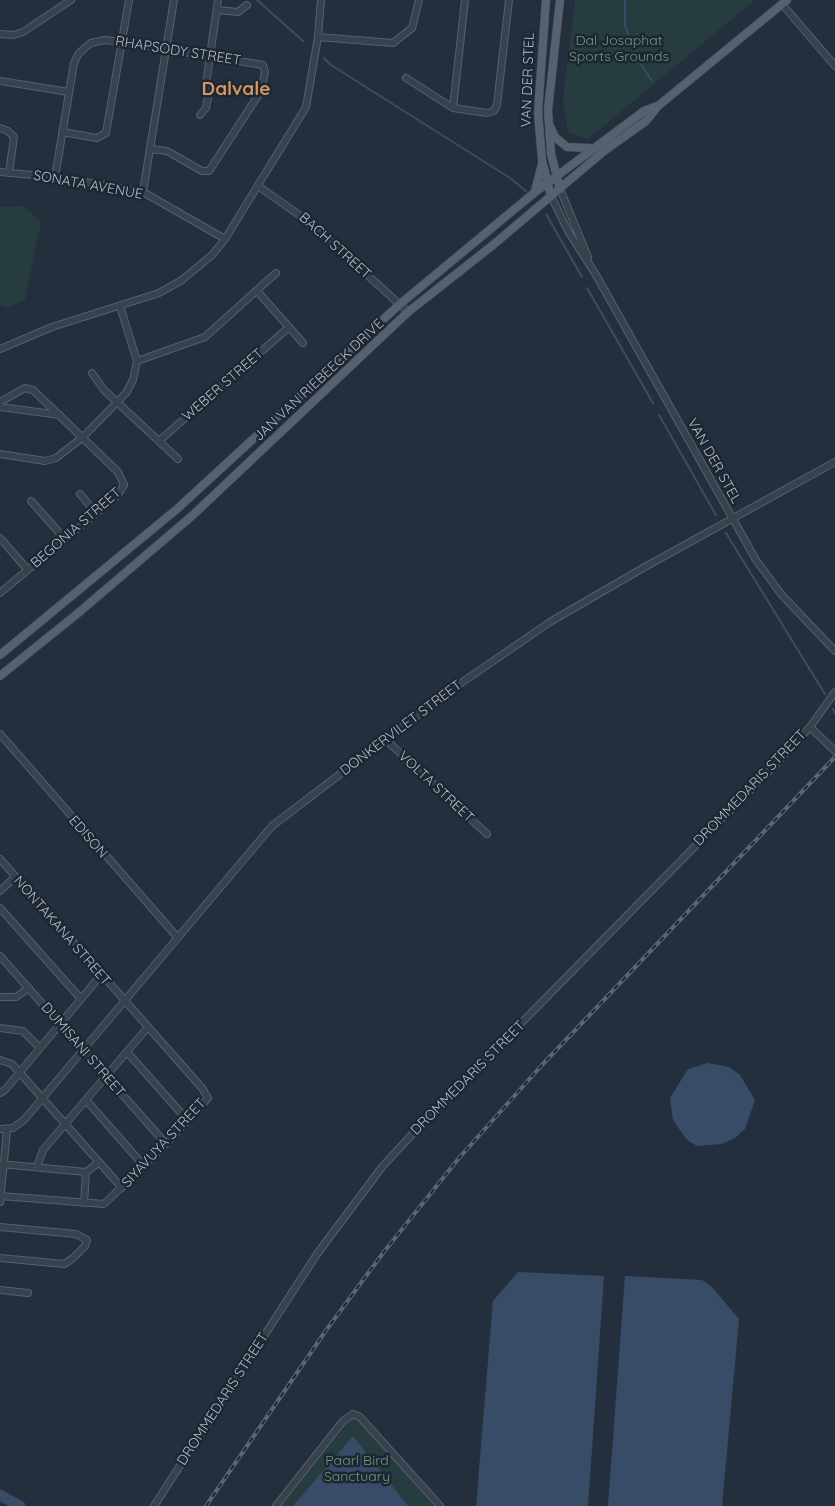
<!DOCTYPE html>
<html>
<head>
<meta charset="utf-8">
<style>
  body { margin:0 }
  canvas { display:block; background:#242f3e }
</style>
</head>
<body>
<canvas width="835" height="1506"></canvas>
<script>
const context = document.querySelector('canvas').getContext('2d');
context.lineJoin = 'round';
function paint(path, color) { context.fillStyle = color; context.fill(path, 'evenodd'); }
const shape = rows => new Path2D(rows.map(r => 'M' + r).join(''));
function trace(path, color, width, dash) { context.strokeStyle = color; context.lineWidth = width; context.lineCap = dash ? 'butt' : 'round'; context.setLineDash(dash || []); context.stroke(path); }
function drawText(font, color, halo, rows, align = 'center') {
  context.font = font + ' Quicksand,sans-serif'; context.lineWidth = 5; context.setLineDash([]); context.textBaseline = 'middle'; context.strokeStyle = halo; context.fillStyle = color; for (const [text, x, y, turn = 0] of rows) {
    context.save(); context.translate(x, y); context.rotate((+turn || 0) * Math.PI / 180); context.textAlign = isNaN(turn) ? turn : align; if (halo) context.strokeText(text, 0, 0); context.fillText(text, 0, 0); context.restore();
  }
}
paint(shape([
  [575,0,755,0,588,139,568,133,563,99],
  [23,206,41,222,25,300,5,308,0,305,0,207],
  [352,1417,359,1418,446,1506,280,1506]
]), '#263c3f');
paint(shape([
  [708,1063,729,1067,740,1075,755,1100,745,1129,735,1138,722,1144,697,1146,687,1140,673,1120,670,1098,688,1069],
  [518,1272,604,1276,588,1506,476,1506,493,1301],
  [625,1276,702,1280,712,1287,739,1319,722,1506,608,1506],
  [353,1436,408,1506,293,1506]
]), '#394c67');
trace(shape([
  [257,0,303,41],
  [625,0,625,25,637,58,652,81],
  [324,58,331,65,510,178,526,191],
  [546,214,582,277],
  [587,288,653,403],
  [659,415,716,515],
  [726,533,825,694],
  [833,709,835,713]
]), '#394c67', 2);
trace(shape([
  [0,1495,20,1506]
]), '#394c67', 11);
const minor = shape([
  [782,4,835,66],
  [217,10,238,12,247,5],
  [0,34,13,35,23,32,71,0],
  [318,37,393,43,412,28,419,0],
  [406,78,453,108,487,113,494,111,497,105,509,0],
  [0,81,69,92],
  [453,108,465,0],
  [200,115,206,108,208,98,206,84,218,0],
  [0,128,8,131,14,137,9,173],
  [62,132,97,138,106,133,129,0],
  [0,172,55,177,143,192,225,239],
  [55,177,74,63,79,53,91,43,105,40,123,42,263,65,265,72,261,91,209,171,202,171,167,151,150,149],
  [258,186,308,221,408,312],
  [560,189,588,257],
  [143,192,174,0],
  [551,196,568,231,596,275,756,560,781,594,835,651],
  [257,291,303,343],
  [0,349,52,327,159,293,182,280,212,255,225,239,306,107,318,37,321,0],
  [137,361,205,337,276,273],
  [92,373,104,390,178,459],
  [0,402,25,388,33,390,118,472,124,485,117,496,0,593],
  [0,407,60,415],
  [159,441,288,328],
  [0,454,45,461,56,458,83,437,126,393,133,380,137,361,120,306],
  [80,494,96,513],
  [31,501,64,538],
  [0,538,27,569],
  [810,727,835,751],
  [0,734,178,938],
  [385,739,487,834],
  [0,859,202,1088,208,1098,166,1144,104,1204,0,1196],
  [0,891,15,877],
  [0,908,81,999],
  [0,956,166,1144],
  [0,997,16,997,29,988],
  [0,1028,23,1031,39,1047],
  [127,1052,188,1121],
  [0,1060,12,1064,122,1188],
  [0,1093,5,1090,101,975],
  [86,1100,144,1166],
  [0,1129,13,1128,24,1120,272,826,448,692,550,622,643,568,835,462],
  [0,1164,86,1172],
  [37,1167,43,1150,148,1027],
  [0,1202,7,1130],
  [84,1203,86,1172,98,1163],
  [0,1227,76,1234,87,1240,85,1246,72,1259,64,1264,0,1258],
  [0,1290,28,1293],
  [154,1506,317,1254,382,1167,417,1129,778,762,810,727,835,692],
  [276,1506,343,1421,353,1414,360,1417,440,1506]
]);
const major = shape([
  [546,0,538,112,542,160,551,196],
  [560,0,548,110,551,154,560,189],
  [550,126,555,137,567,147,590,148],
  [535,191,542,164],
  [0,655,177,509,400,304,534,193,644,111,657,106],
  [0,676,77,614,193,515,408,312,493,245,604,151,646,121,658,106,787,0]
]);
trace(minor, '#565f6c', 8);
trace(major, '#414a57', 9);
trace(minor, '#38414e', 6);
trace(major, '#56606e', 8);
const rail = shape([
  [206,1506,327,1329,383,1253,459,1158,542,1065,835,757]
]);
trace(rail, '#5a6575', 4);
trace(rail, '#1d2633', 2, [5.5]);
drawText('14px', '#6b9a76', '#1d2633', [
  ["Dal Josaphat",619,41],
  ["Sports Grounds",619,57],
  ["Paarl Bird",357,1461],
  ["Sanctuary",357,1477]
]);
drawText('14px', '#b4bcc9', '#1d2633', [
  ["RHAPSODY STREET",178,51,9],
  ["VAN DER STEL",528,80,-88],
  ["SONATA AVENUE",88,185,10],
  ["BACH STREET",335,246,42],
  ["JAN VAN RIEBEECK DRIVE",319,380,-43],
  ["WEBER STREET",223,385,-41],
  ["VAN DER STEL",714,461,61],
  ["BEGONIA STREET",76,528,-41],
  ["DONKERVILET STREET",401,728,-37],
  ["VOLTA STREET",436,787,43],
  ["DROMMEDARIS STREET",750,788,-46],
  ["EDISON",88,837,49],
  ["NONTAKANA STREET",62,931,49],
  ["DUMISANI STREET",83,1050,49],
  ["DROMMEDARIS STREET",468,1078,-45],
  ["SIYAVUYA STREET",164,1143,-47],
  ["DROMMEDARIS STREET",223,1399,-57]
]);
drawText('bold 19px', '#d59563', '#1d2633', [
  ["Dalvale",236,89]
]);
</script>
</body>
</html>
